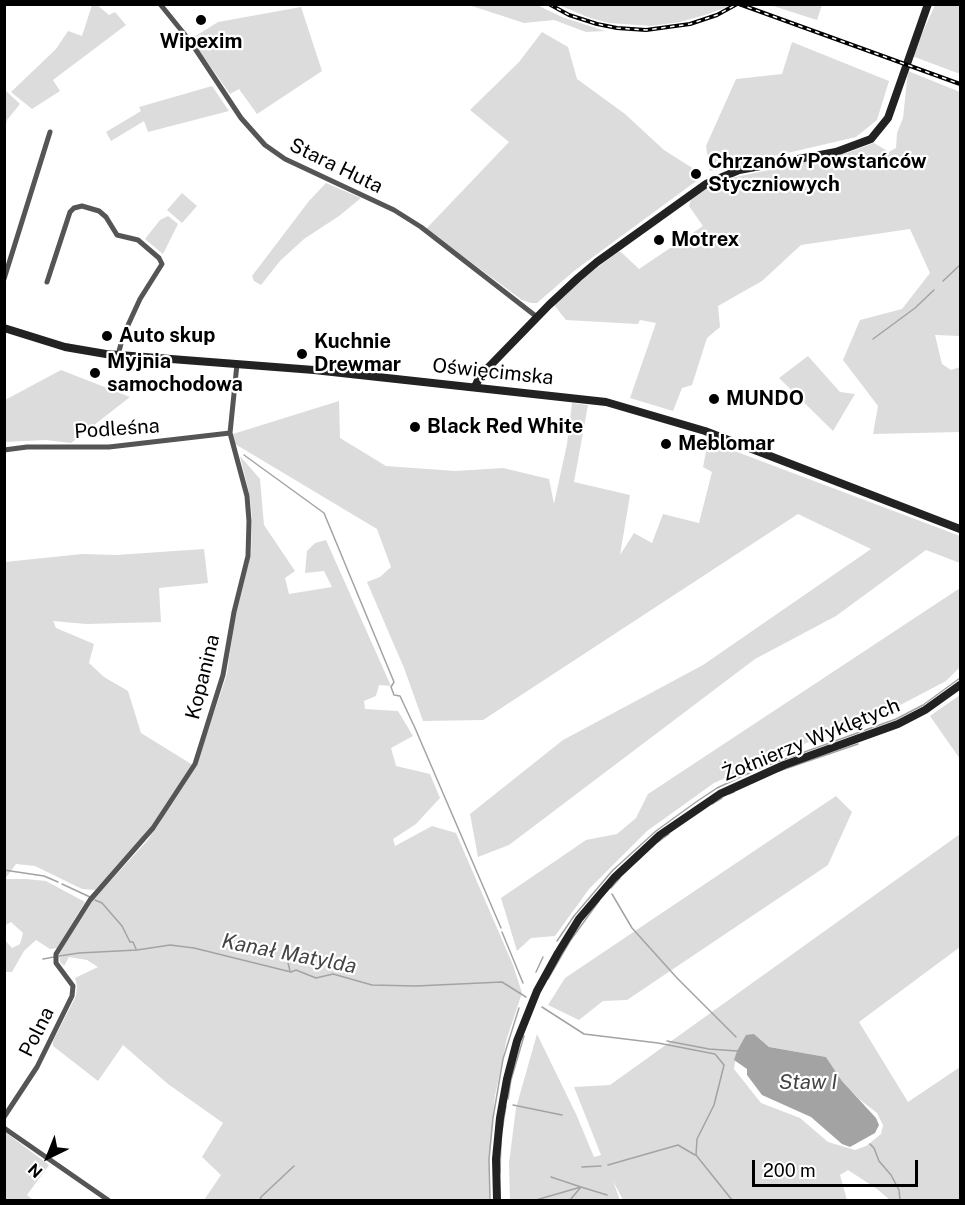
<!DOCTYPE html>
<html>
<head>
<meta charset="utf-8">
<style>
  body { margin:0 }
  #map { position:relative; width:965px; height:1205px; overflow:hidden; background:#fff; font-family:"Public Sans",sans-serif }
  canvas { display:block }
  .frame { position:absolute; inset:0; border:6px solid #000; pointer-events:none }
  .north { position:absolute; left:18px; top:1127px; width:60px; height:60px; -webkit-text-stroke:4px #fff; paint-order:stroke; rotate:223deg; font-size:16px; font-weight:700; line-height:24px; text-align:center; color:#000 }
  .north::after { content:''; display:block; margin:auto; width:21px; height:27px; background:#000; clip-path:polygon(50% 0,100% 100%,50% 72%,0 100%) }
  .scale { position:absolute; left:752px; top:1160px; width:166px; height:27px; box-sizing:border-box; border:3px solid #000; border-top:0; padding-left:8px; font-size:18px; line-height:21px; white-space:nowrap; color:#000; -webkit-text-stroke:4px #fff; paint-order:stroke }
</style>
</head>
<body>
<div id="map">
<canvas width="965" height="1205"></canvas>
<div class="frame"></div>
<div class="north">N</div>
<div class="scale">200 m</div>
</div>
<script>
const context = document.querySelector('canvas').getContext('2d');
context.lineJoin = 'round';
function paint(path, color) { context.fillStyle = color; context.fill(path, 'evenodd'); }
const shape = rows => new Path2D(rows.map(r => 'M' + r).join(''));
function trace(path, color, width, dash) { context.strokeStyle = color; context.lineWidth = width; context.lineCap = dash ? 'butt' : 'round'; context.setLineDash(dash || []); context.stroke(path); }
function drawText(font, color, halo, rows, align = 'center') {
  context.font = font + ' "Public Sans",sans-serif'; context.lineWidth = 4.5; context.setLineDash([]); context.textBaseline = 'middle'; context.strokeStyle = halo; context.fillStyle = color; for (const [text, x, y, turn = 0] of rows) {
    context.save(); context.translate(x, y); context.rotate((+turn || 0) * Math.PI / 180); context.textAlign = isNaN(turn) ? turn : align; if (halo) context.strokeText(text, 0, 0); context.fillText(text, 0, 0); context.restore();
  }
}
paint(shape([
  [474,4,537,5,562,17,605,31,586,32,554,20,524,23,472,6],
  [92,5,97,5,109,15,115,12,126,25,53,80,60,91,32,109,11,92,56,49,68,31,82,36],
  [727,5,730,6,705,15,680,22,651,26,609,23,590,18,559,5],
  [770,5,822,5,817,20],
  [935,5,960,5,960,74,912,56],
  [301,7,322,71,257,114,239,89,230,94,191,39,218,22],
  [542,32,568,47,577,79,625,114,664,150,694,169,699,179,574,271,537,303,531,303,522,300,426,229,509,142,470,110,519,62],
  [792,42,889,81,877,120,856,137,710,171,706,146,736,79,782,74],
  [908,71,960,92,960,336,935,335,942,364,951,370,960,367,960,432,873,434,878,406,843,360,860,320,902,309,930,273,910,229,801,245,762,281,718,306,720,327,707,338,692,385,682,388,673,411,630,398,656,323,640,320,638,324,566,320,554,305,577,283,618,252,621,252,639,269,703,226,689,206,692,196,722,180,847,153,874,143,889,152,896,148,897,133,903,118],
  [212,86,229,111,148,132,144,121,111,141,106,132,141,111,139,107],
  [5,90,20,104,7,120,5,127],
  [326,183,361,198,339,216,304,239,280,261,261,285,254,281,252,276,309,201],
  [182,193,197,206,182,223,167,210],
  [168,216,178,224,163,254,145,239,160,220],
  [808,356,840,392,855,394,833,431,779,378],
  [61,370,130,397,71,443,46,440,5,442,5,400],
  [339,401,340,438,386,466,455,471,503,468,549,479,554,504,567,444,572,403,588,405,574,482,630,495,620,555,634,533,652,543,663,514,699,523,712,472,703,467,708,441,960,536,960,563,926,550,836,616,755,659,509,845,478,857,470,814,563,740,703,665,871,549,798,514,483,720,423,721,404,668,367,582,380,577,391,567,377,529,235,444,233,434],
  [240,456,260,479,264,525,295,571,285,578,289,594,332,587,324,571,305,573,307,551,315,543,326,540,391,686,379,685,376,696,364,701,365,709,398,711,413,736,391,748,396,766,430,774,440,798,416,824,393,839,395,846,432,826,456,833,513,965,522,993,507,1038,495,1096,489,1158,489,1200,204,1200,221,1175,202,1157,223,1123,168,1084,123,1045,98,1081,53,1046,53,1041,76,996,77,986,75,978,98,967,87,960,69,957,64,966,60,962,59,953,92,901,147,841,163,818,95,890,82,889,35,866,16,864,5,879,26,879,46,881,85,902,57,948,50,949,36,940,24,951,12,972,5,972,4,939,12,948,20,944,23,933,11,922,4,926,5,562,82,554,116,555,204,549,208,583,159,588,161,622,86,624,53,621,56,628,94,644,89,663,104,677,128,691,141,733,196,767,227,674,235,615,251,554,252,519,250,497],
  [960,588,960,667,946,681,885,713,788,750,714,783,647,831,589,889,555,936,531,938,517,951,501,898,586,840,617,834,636,818,648,794],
  [960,695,960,759,930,716],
  [836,796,852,812,828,865,627,1000,603,1001,579,1020,548,1005,565,978],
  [960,834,960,947,859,1022,908,1102,960,1067,960,1200,890,1200,877,1189,848,1170,840,1175,847,1200,787,1199,623,1200,613,1181,620,1200,510,1200,509,1163,516,1108,537,1034,576,1114,594,1157,601,1155,574,1087,610,1085],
  [754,1034,769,1047,826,1057,842,1081,859,1099,877,1113,883,1125,881,1134,866,1146,855,1150,828,1142,800,1118,761,1103,734,1069,737,1051,744,1040],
  [5,1132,49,1165,27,1195,33,1200,5,1200]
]), '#dcdcdc');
paint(shape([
  [754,1034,769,1047,826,1057,842,1081,876,1118,879,1125,875,1133,850,1147,842,1144,811,1117,762,1095,747,1075,747,1069,734,1060,737,1051,746,1035]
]), '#a3a3a3');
trace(shape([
  [943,281,960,265],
  [873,339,915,308,934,290],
  [244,455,324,513,394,682,391,687,394,695,400,696,415,728,501,928],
  [779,771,858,744],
  [729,794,734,792],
  [712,804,722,798],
  [658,842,669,834],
  [4,870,44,876,58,882],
  [62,884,90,897],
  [611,888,620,878],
  [612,894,632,928,677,978,736,1037],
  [95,900,102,903,122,926,130,942,133,942,136,949],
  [502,932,523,983],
  [557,941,574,916,612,871,656,831,696,802,717,788,760,768,896,719,923,705,960,678],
  [284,946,290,971],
  [59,956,79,953,137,950,170,945,194,948,291,972,296,970,316,978,333,974,372,985,416,986,502,982,526,997],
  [43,959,54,957],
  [536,972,543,957],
  [548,979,570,941,599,901],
  [542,1007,584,1034,658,1043,715,1054,724,1065,714,1105,697,1139,696,1155,732,1200],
  [667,1041,709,1049,737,1051],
  [508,1099,511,1080,524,1036],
  [513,1105,562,1115],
  [502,1131,506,1106],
  [870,1144,874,1148,879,1161,891,1175,899,1190,900,1200],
  [608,1165,678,1145,695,1155],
  [582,1167,601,1166],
  [500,1173,501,1142],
  [551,1177,581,1187,570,1200],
  [260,1200,261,1197,294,1166],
  [490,1200,489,1159,493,1118,503,1059,519,1008],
  [536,1200,581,1187,607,1195]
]), '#a3a3a3', 1.5);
trace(shape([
  [160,4,190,41,241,118,265,145,285,159,394,210,421,227,537,317],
  [4,279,50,132],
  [47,282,70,212,74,208,82,206,99,211,106,217,117,235,138,240,159,258,162,264,140,299,123,336,118,355],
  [4,450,27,447,109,447,230,433],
  [4,1117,37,1067,72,996,73,986,56,963,56,954,90,900,153,828,195,764,223,675,234,612,248,556,249,521,247,496,230,433,237,364],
  [4,1128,108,1200]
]), '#555', 5);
trace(shape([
  [4,328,65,347,106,354,314,370,606,402,705,431,960,529],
  [475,387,480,376,549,305,578,278,597,262,706,184,739,170,836,152,871,139,888,118,928,4],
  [497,1200,496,1159,500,1118,507,1079,517,1041,537,991,558,953,579,919,614,878,660,835,720,794,784,765,898,724,925,710,960,685]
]), '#222', 8);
const rail = shape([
  [549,4,569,15,597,24,617,28,646,30,690,24,717,15,737,4],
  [739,4,960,84]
]);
trace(rail, '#000', 4);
trace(rail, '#fff', 1.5, [4.5]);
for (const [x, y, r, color] of [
  [201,20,6,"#000"],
  [696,174,6,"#000"],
  [659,240,6,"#000"],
  [107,336,6,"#000"],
  [302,354,6,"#000"],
  [95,373,6,"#000"],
  [714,399,6,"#000"],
  [415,427,6,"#000"],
  [666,444,6,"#000"]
]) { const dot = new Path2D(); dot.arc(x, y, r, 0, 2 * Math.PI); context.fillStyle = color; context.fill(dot); trace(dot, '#fff', 2); }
drawText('bold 20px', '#000', '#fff', [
  ["Wipexim",201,42,"center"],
  ["Chrzanów Powstańców",708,162],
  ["Styczniowych",708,185],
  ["Motrex",671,240],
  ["Auto skup",119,336],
  ["Kuchnie",314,342],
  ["Drewmar",314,365],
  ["Myjnia",107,362],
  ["samochodowa",107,385],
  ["MUNDO",726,399],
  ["Black Red White",427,427],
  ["Meblomar",678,444]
], 'left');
drawText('20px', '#000', '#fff', [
  ["Stara Huta",336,166,26],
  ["Oświęcimska",493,372,6],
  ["Podleśna",117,429,-4],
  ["Kopanina",203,677,-76],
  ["Żołnierzy Wyklętych",811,740,-22],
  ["Polna",37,1032,-63]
]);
drawText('italic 21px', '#444', '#fff', [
  ["Kanał Matylda",289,954,11],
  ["Staw I",808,1083]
]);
</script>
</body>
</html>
